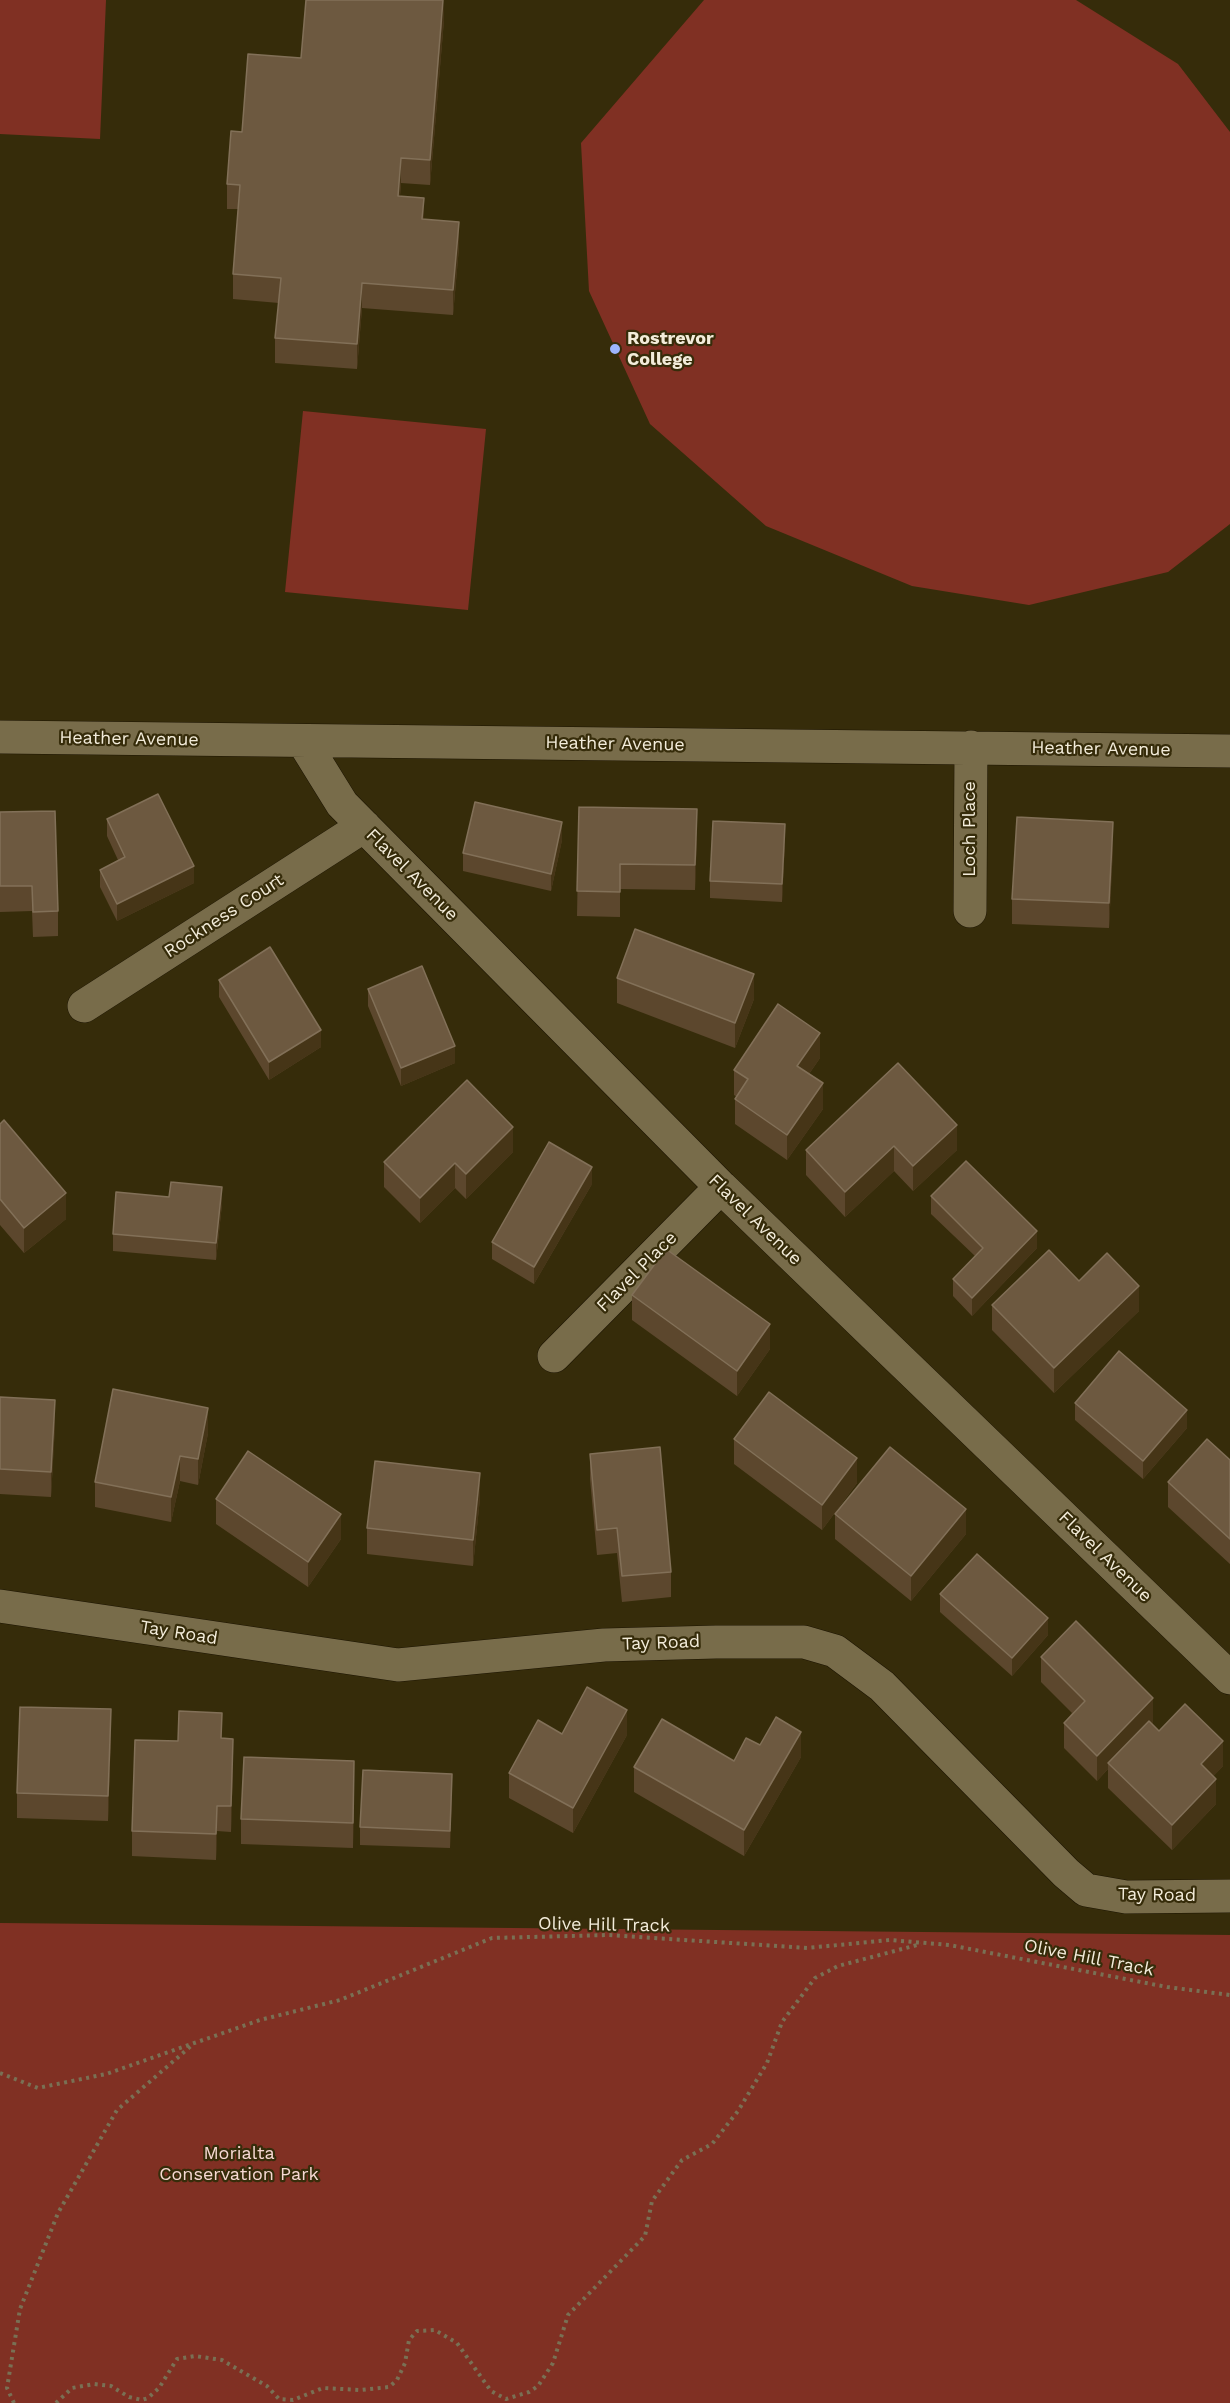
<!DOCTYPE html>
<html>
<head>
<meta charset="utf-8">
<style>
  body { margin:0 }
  canvas { display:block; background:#362c0a }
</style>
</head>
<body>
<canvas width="1230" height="2403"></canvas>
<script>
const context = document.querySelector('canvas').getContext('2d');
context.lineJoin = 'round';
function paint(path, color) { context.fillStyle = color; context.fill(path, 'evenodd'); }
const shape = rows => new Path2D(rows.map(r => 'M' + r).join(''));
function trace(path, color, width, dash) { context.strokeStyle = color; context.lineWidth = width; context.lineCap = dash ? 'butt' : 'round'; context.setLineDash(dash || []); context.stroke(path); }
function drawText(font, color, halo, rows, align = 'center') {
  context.font = font + ' "Work Sans",sans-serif'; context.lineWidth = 4.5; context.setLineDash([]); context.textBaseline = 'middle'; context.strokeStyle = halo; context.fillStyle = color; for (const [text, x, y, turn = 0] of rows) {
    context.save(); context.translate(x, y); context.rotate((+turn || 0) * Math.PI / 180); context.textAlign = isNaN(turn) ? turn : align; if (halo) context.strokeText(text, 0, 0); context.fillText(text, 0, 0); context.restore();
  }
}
paint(shape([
  [0,0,106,0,100,139,0,134],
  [704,0,1076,0,1178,64,1230,132,1230,524,1168,572,1029,605,912,586,766,526,650,424,589,291,581,143],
  [303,411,486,429,468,610,285,592],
  [0,1923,1230,1935,1230,2403,0,2403]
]), '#803023');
const minor = shape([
  [0,737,1230,751],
  [303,741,342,804,721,1187,1230,1678],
  [970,911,971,747],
  [84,1006,364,826],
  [554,1356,721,1187],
  [0,1606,398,1665,604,1645,716,1642,804,1642,835,1651,882,1686,1066,1873,1086,1890,1126,1897,1230,1896]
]);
trace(minor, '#1c1400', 34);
trace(shape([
  [0,2073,38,2088,106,2074,260,2020,340,2000,492,1938,609,1935,807,1948,890,1940,949,1945,1167,1987,1230,1995],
  [14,2403,7,2388,20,2309,58,2213,117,2110,191,2046],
  [56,2403,72,2388,94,2384,111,2386,129,2397,142,2400,148,2398,159,2388,177,2359,195,2356,222,2360,267,2386,279,2399,293,2400,323,2388,360,2390,389,2387,397,2380,405,2363,409,2340,417,2331,435,2330,457,2343,491,2391,506,2399,529,2392,538,2386,553,2363,568,2315,645,2236,652,2201,682,2160,712,2144,738,2111,767,2063,782,2022,815,1978,838,1966,921,1944]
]), '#797054', 4, [3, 4.5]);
trace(minor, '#786c4a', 33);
paint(shape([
  [444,20,430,185,401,183,400,196,424,219,459,247,453,315,362,308,357,369,275,363,275,338,279,303,233,299,233,274,238,209,227,209,227,184,301,58],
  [579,807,697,834,695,890,620,889,620,917,577,916],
  [0,812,58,911,58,936,33,937,32,911,0,912],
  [107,819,194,883,117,921,100,887,100,870,118,860,107,836],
  [562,840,551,891,463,871,463,853],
  [785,841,782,902,710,898,710,881],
  [1113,847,1109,928,1012,924,1012,899],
  [617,978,754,999,735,1048,617,1003],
  [219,980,321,1047,269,1080,219,997],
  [368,989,455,1063,401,1086,368,1006],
  [820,1058,809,1074,823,1109,787,1160,735,1124,735,1099,737,1097,734,1095,734,1070],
  [898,1063,957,1150,913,1191,894,1171,845,1217,806,1175,806,1150],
  [0,1124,66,1219,24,1253,0,1225],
  [513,1152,466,1199,455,1188,420,1223,384,1187,384,1162],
  [592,1184,534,1284,492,1259,492,1242],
  [931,1196,1037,1248,972,1316,953,1296,953,1279,975,1256,931,1214],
  [169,1197,222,1204,216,1260,113,1251,113,1234],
  [1079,1281,1139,1311,1054,1393,992,1330,992,1305],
  [632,1295,770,1349,737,1396,632,1320],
  [0,1397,55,1425,51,1497,0,1494],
  [1075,1403,1187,1428,1143,1479,1075,1420],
  [208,1433,198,1485,180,1481,171,1522,95,1507,95,1482],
  [734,1439,857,1483,822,1530,734,1464],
  [590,1454,671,1572,671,1597,622,1602,617,1553,597,1555,590,1479],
  [1230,1460,1230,1564,1168,1507,1168,1482],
  [480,1498,473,1566,367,1554,367,1528],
  [216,1499,341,1539,308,1587,216,1524],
  [835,1514,966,1534,911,1601,835,1539],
  [940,1594,1048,1635,1012,1676,940,1612],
  [1041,1657,1153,1723,1152,1724,1159,1731,1223,1766,1213,1776,1216,1804,1172,1850,1108,1788,1108,1769,1097,1781,1064,1748,1064,1723,1072,1713,1041,1682],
  [111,1734,108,1821,17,1818,17,1793],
  [627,1735,573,1833,509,1798,509,1773],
  [222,1738,233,1764,231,1832,217,1831,216,1860,132,1856,132,1831,178,1741],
  [760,1745,801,1757,744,1856,634,1792,634,1767,734,1761],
  [354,1787,353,1848,241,1844,241,1819],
  [452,1791,450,1848,360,1845,360,1827]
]), '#5c472d');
paint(shape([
  [444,0,444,20,430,185,430,160],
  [401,158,401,183,398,221,398,196],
  [424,198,424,224,422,219],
  [459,222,459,247,453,315,453,290],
  [362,283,362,308,357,369,357,344],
  [697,809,697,834,695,890,695,865],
  [562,822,562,840,551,891,551,874],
  [1113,822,1113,847,1109,928,1109,903],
  [785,824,785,841,782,902,782,884],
  [194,866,194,883,117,921,117,904],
  [754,974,754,999,735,1048,735,1023],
  [321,1030,321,1047,269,1080,269,1062],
  [820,1033,820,1058,797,1091,797,1066],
  [455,1046,455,1063,401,1086,401,1068],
  [823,1083,823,1109,787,1160,787,1135],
  [957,1125,957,1150,913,1191,913,1166],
  [513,1127,513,1152,466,1199,466,1174],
  [894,1146,894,1171,845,1217,845,1192],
  [455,1163,455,1188,420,1223,420,1198],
  [592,1167,592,1184,534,1284,534,1267],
  [222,1187,222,1204,216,1260,216,1243],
  [66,1193,66,1219,24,1253,24,1228],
  [1037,1231,1037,1248,972,1316,972,1298],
  [1139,1286,1139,1311,1054,1393,1054,1368],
  [770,1324,770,1349,737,1396,737,1371],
  [55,1400,55,1425,51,1497,51,1472],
  [208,1408,208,1433,198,1485,198,1459],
  [1187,1410,1187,1428,1143,1479,1143,1461],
  [180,1456,180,1481,171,1522,171,1497],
  [857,1458,857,1483,822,1530,822,1505],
  [480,1473,480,1498,473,1566,473,1540],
  [966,1509,966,1534,911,1601,911,1576],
  [341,1514,341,1539,308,1587,308,1562],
  [1048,1618,1048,1635,1012,1676,1012,1658],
  [1153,1698,1153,1723,1111,1766,1108,1763,1108,1769,1097,1781,1097,1756],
  [111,1709,111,1734,108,1821,108,1796],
  [627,1710,627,1735,573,1833,573,1808],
  [801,1732,801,1757,744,1856,744,1830],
  [233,1739,233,1764,231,1832,231,1806],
  [1223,1741,1223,1766,1201,1790,1201,1764],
  [354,1761,354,1787,353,1848,353,1823],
  [452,1774,452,1791,450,1848,450,1831],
  [1216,1779,1216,1804,1172,1850,1172,1825],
  [217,1806,217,1831,216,1860,216,1834]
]), '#463517');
const building = shape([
  [306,0,443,0,430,160,401,158,398,196,424,198,422,219,459,222,453,290,362,283,357,344,275,338,281,278,233,274,240,185,227,184,231,131,242,132,248,54,301,58,306,0],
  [158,794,194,866,117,904,100,870,125,857,107,819,158,794],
  [475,802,562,822,551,874,463,853,475,802],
  [579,807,697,809,695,865,620,864,620,892,577,891,579,807],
  [55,811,58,911,33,912,32,886,0,886,0,812,55,811],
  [1017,817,1113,822,1109,903,1012,899,1017,817],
  [713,821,785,824,782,884,710,881,713,821],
  [635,929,754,974,735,1023,617,978,635,929],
  [270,947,321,1030,269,1062,219,980,270,947],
  [422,966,455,1046,401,1068,368,989,422,966],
  [778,1004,820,1033,797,1066,823,1083,787,1135,735,1099,748,1079,734,1070,778,1004],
  [898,1063,957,1125,913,1166,894,1146,845,1192,806,1150,898,1063],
  [467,1080,513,1127,466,1174,455,1163,420,1198,384,1162,467,1080],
  [4,1120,66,1193,24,1228,0,1199,0,1124,4,1120],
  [549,1142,592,1167,534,1267,492,1242,549,1142],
  [966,1161,1037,1231,972,1298,953,1279,983,1248,931,1196,966,1161],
  [171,1182,222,1187,216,1243,113,1234,116,1192,169,1197,171,1182],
  [666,1249,770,1324,737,1371,632,1295,666,1249],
  [1049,1250,1079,1281,1107,1253,1139,1286,1054,1368,992,1305,1049,1250],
  [1119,1351,1187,1410,1143,1461,1075,1403,1119,1351],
  [113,1389,208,1408,198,1459,180,1456,171,1497,95,1482,113,1389],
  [769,1392,857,1458,822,1505,734,1439,769,1392],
  [0,1397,55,1400,51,1472,0,1469,0,1397],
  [1207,1439,1230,1460,1230,1539,1168,1482,1207,1439],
  [660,1447,671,1572,622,1576,617,1528,597,1530,590,1454,660,1447],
  [890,1447,966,1509,911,1576,835,1514,890,1447],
  [248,1451,341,1514,308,1562,216,1499,248,1451],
  [375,1461,480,1473,473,1540,367,1528,375,1461],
  [977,1554,1048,1618,1012,1658,940,1594,977,1554],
  [1076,1621,1153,1698,1097,1756,1064,1723,1085,1701,1041,1657,1076,1621],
  [587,1687,627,1710,573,1808,509,1773,538,1720,562,1734,587,1687],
  [1185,1704,1223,1741,1201,1764,1216,1779,1172,1825,1108,1763,1149,1721,1159,1731,1185,1704],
  [20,1707,111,1709,108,1796,17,1793,20,1707],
  [179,1711,222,1713,221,1738,233,1739,231,1806,217,1806,216,1834,132,1831,135,1740,178,1741,179,1711],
  [776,1717,801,1732,744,1830,634,1767,662,1719,734,1761,746,1738,760,1745,776,1717],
  [244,1757,354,1761,353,1823,241,1819,244,1757],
  [363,1770,452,1774,450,1831,360,1827,363,1770]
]);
paint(building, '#6d5940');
trace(building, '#827058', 1.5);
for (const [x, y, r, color] of [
  [615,349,6,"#9eb4fd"]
]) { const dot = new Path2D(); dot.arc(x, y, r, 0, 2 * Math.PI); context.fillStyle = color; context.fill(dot); trace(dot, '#362c0a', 2); }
drawText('bold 18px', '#f3ecda', '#362c0a', [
  ["Rostrevor",627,339],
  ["College",627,360]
], 'left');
drawText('18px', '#f3ecda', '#362c0a', [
  ["Heather Avenue",129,739,1],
  ["Heather Avenue",615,744,1],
  ["Heather Avenue",1101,749,1],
  ["Loch Place",970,829,-90],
  ["Flavel Avenue",412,875,45],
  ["Rockness Court",224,916,-33],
  ["Flavel Avenue",755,1220,44],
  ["Flavel Place",637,1272,-45],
  ["Flavel Avenue",1105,1557,44],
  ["Tay Road",179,1633,9],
  ["Tay Road",661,1643,-2],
  ["Tay Road",1157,1895,1],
  ["Olive Hill Track",604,1925,1],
  ["Olive Hill Track",1089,1958,11]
]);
drawText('18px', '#f7d9d3', '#362c0a', [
  ["Morialta",239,2154],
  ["Conservation Park",239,2175]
]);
</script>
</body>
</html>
